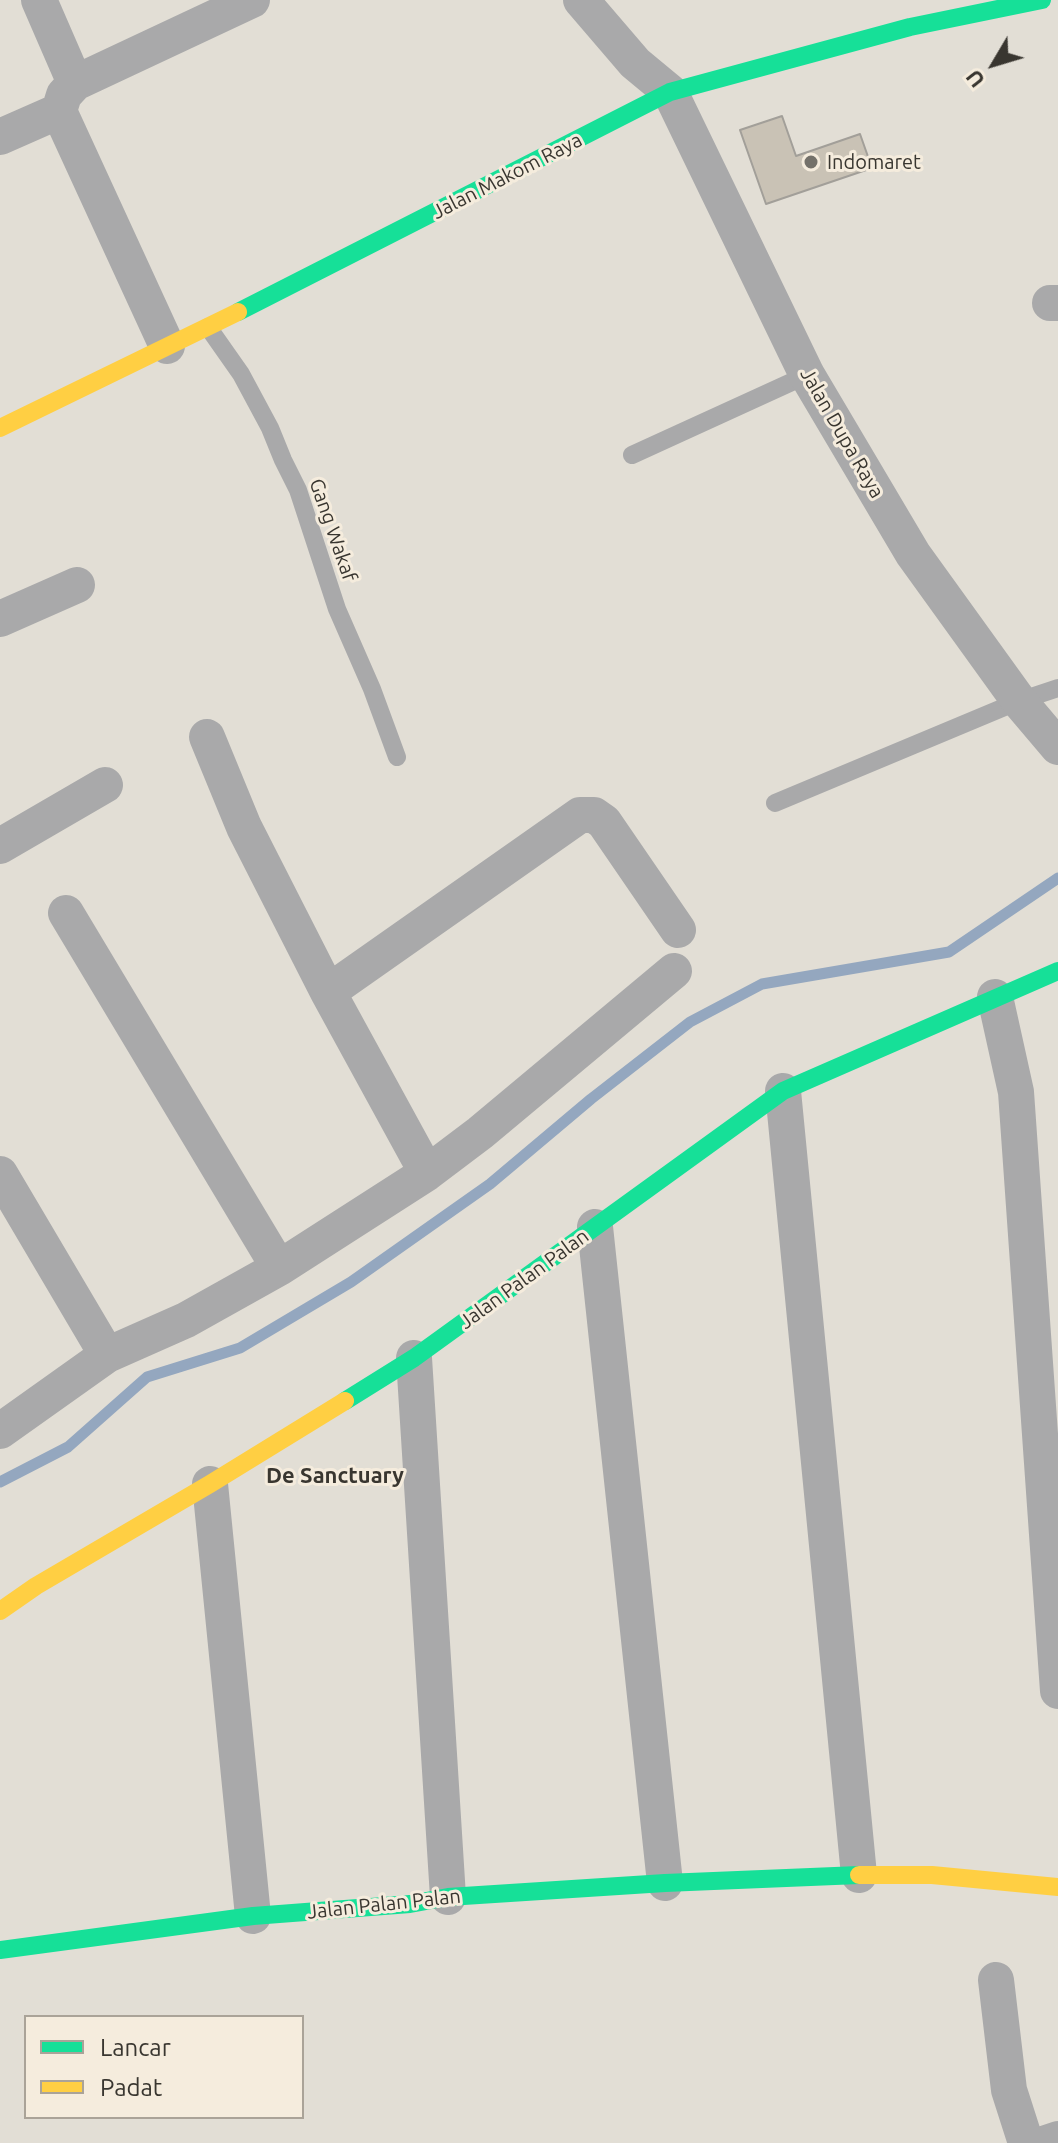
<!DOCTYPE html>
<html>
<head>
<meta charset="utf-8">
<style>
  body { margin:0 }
  #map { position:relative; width:1058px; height:2143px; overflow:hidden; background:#e2ded5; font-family:Ubuntu,sans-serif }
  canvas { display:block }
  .legend { position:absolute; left:24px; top:2015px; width:280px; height:104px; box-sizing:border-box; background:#f5ecdd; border:2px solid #aaa398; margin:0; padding:10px 14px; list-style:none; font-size:24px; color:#393630 }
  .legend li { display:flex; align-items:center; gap:16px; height:40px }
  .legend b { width:40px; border:2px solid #aaa398 }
  .north { position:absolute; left:954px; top:24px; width:80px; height:80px; -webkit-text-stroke:6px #f5ecdd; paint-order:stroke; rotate:232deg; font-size:22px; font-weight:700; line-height:32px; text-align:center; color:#393630 }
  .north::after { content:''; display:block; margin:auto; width:28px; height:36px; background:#393630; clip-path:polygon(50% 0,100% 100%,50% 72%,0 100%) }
</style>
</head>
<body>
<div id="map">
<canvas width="1058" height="2143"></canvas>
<ul class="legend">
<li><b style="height:10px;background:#16e098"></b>Lancar</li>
<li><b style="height:10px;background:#ffcf43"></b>Padat</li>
</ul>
<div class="north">U</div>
</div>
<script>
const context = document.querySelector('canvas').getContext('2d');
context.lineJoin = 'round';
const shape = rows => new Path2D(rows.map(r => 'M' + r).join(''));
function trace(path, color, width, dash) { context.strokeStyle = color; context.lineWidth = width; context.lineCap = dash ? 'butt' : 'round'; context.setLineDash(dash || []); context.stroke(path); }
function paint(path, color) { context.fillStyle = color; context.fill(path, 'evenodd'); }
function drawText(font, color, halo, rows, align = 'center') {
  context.font = font + ' Ubuntu,sans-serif'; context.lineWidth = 6; context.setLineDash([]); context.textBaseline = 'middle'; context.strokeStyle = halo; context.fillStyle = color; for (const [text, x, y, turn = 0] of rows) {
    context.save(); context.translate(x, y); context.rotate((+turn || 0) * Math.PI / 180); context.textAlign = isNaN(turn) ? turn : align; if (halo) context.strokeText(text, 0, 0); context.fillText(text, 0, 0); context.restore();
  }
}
trace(shape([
  [0,1482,68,1447,147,1377,240,1348,351,1282,490,1184,591,1099,690,1022,762,984,949,952,1058,878]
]), '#94a7bf', 11);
const building = shape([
  [782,116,796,156,860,134,872,168,766,204,740,130,782,116]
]);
paint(building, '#c9c2b5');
trace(building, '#a29f99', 2);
trace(shape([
  [208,327,241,374,270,428,283,460,298,490,337,609,372,689,397,757],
  [632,455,807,375],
  [775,803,1019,701,1058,688]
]), '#a9a9aa', 18);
trace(shape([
  [39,0,75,83],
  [581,0,635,63,670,92,807,375,913,554,1019,701,1058,747],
  [59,111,167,346],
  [59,111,64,95,75,83,252,0],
  [0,137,59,111],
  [1050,303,1058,303],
  [0,619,77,585],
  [207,737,244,827,328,992,427,1173],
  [0,846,105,785],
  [66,913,279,1268],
  [328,992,580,815,594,815,604,822,678,930],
  [995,997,1016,1092,1058,1691],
  [783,1091,859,1875],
  [0,1174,107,1355],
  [595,1227,665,1883],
  [414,1358,448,1897],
  [0,1431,107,1355,186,1320,279,1268,427,1173,480,1133,674,971],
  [210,1484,253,1916],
  [996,1980,1009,2090,1026,2143],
  [1046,2143,1058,2139]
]), '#a9a9aa', 36);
trace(shape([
  [238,312,670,92,910,27,1042,0],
  [345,1401,414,1358,783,1091,1058,971],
  [0,1950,253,1916,410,1904,448,1897,665,1883,859,1875]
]), '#16e098', 18);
trace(shape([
  [0,428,238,312],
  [0,1611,36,1586,210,1484,345,1401],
  [859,1875,932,1875,1058,1887]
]), '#ffcf43', 18);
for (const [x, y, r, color] of [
  [811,162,8,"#74716a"]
]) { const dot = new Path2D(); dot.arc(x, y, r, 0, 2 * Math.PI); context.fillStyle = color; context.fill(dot); trace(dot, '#f5ecdd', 3); }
drawText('20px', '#393630', '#f5ecdd', [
  ["Indomaret",827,162]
], 'left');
drawText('20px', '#393630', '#f5ecdd', [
  ["Jalan Makom Raya",507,176,-27],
  ["Jalan Dupa Raya",842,433,60],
  ["Gang Wakaf",333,530,71],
  ["Jalan Palan Palan",524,1279,-36],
  ["Jalan Palan Palan",384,1904,-6]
]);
drawText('bold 22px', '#393630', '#f5ecdd', [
  ["De Sanctuary",335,1476]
]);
</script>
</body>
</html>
